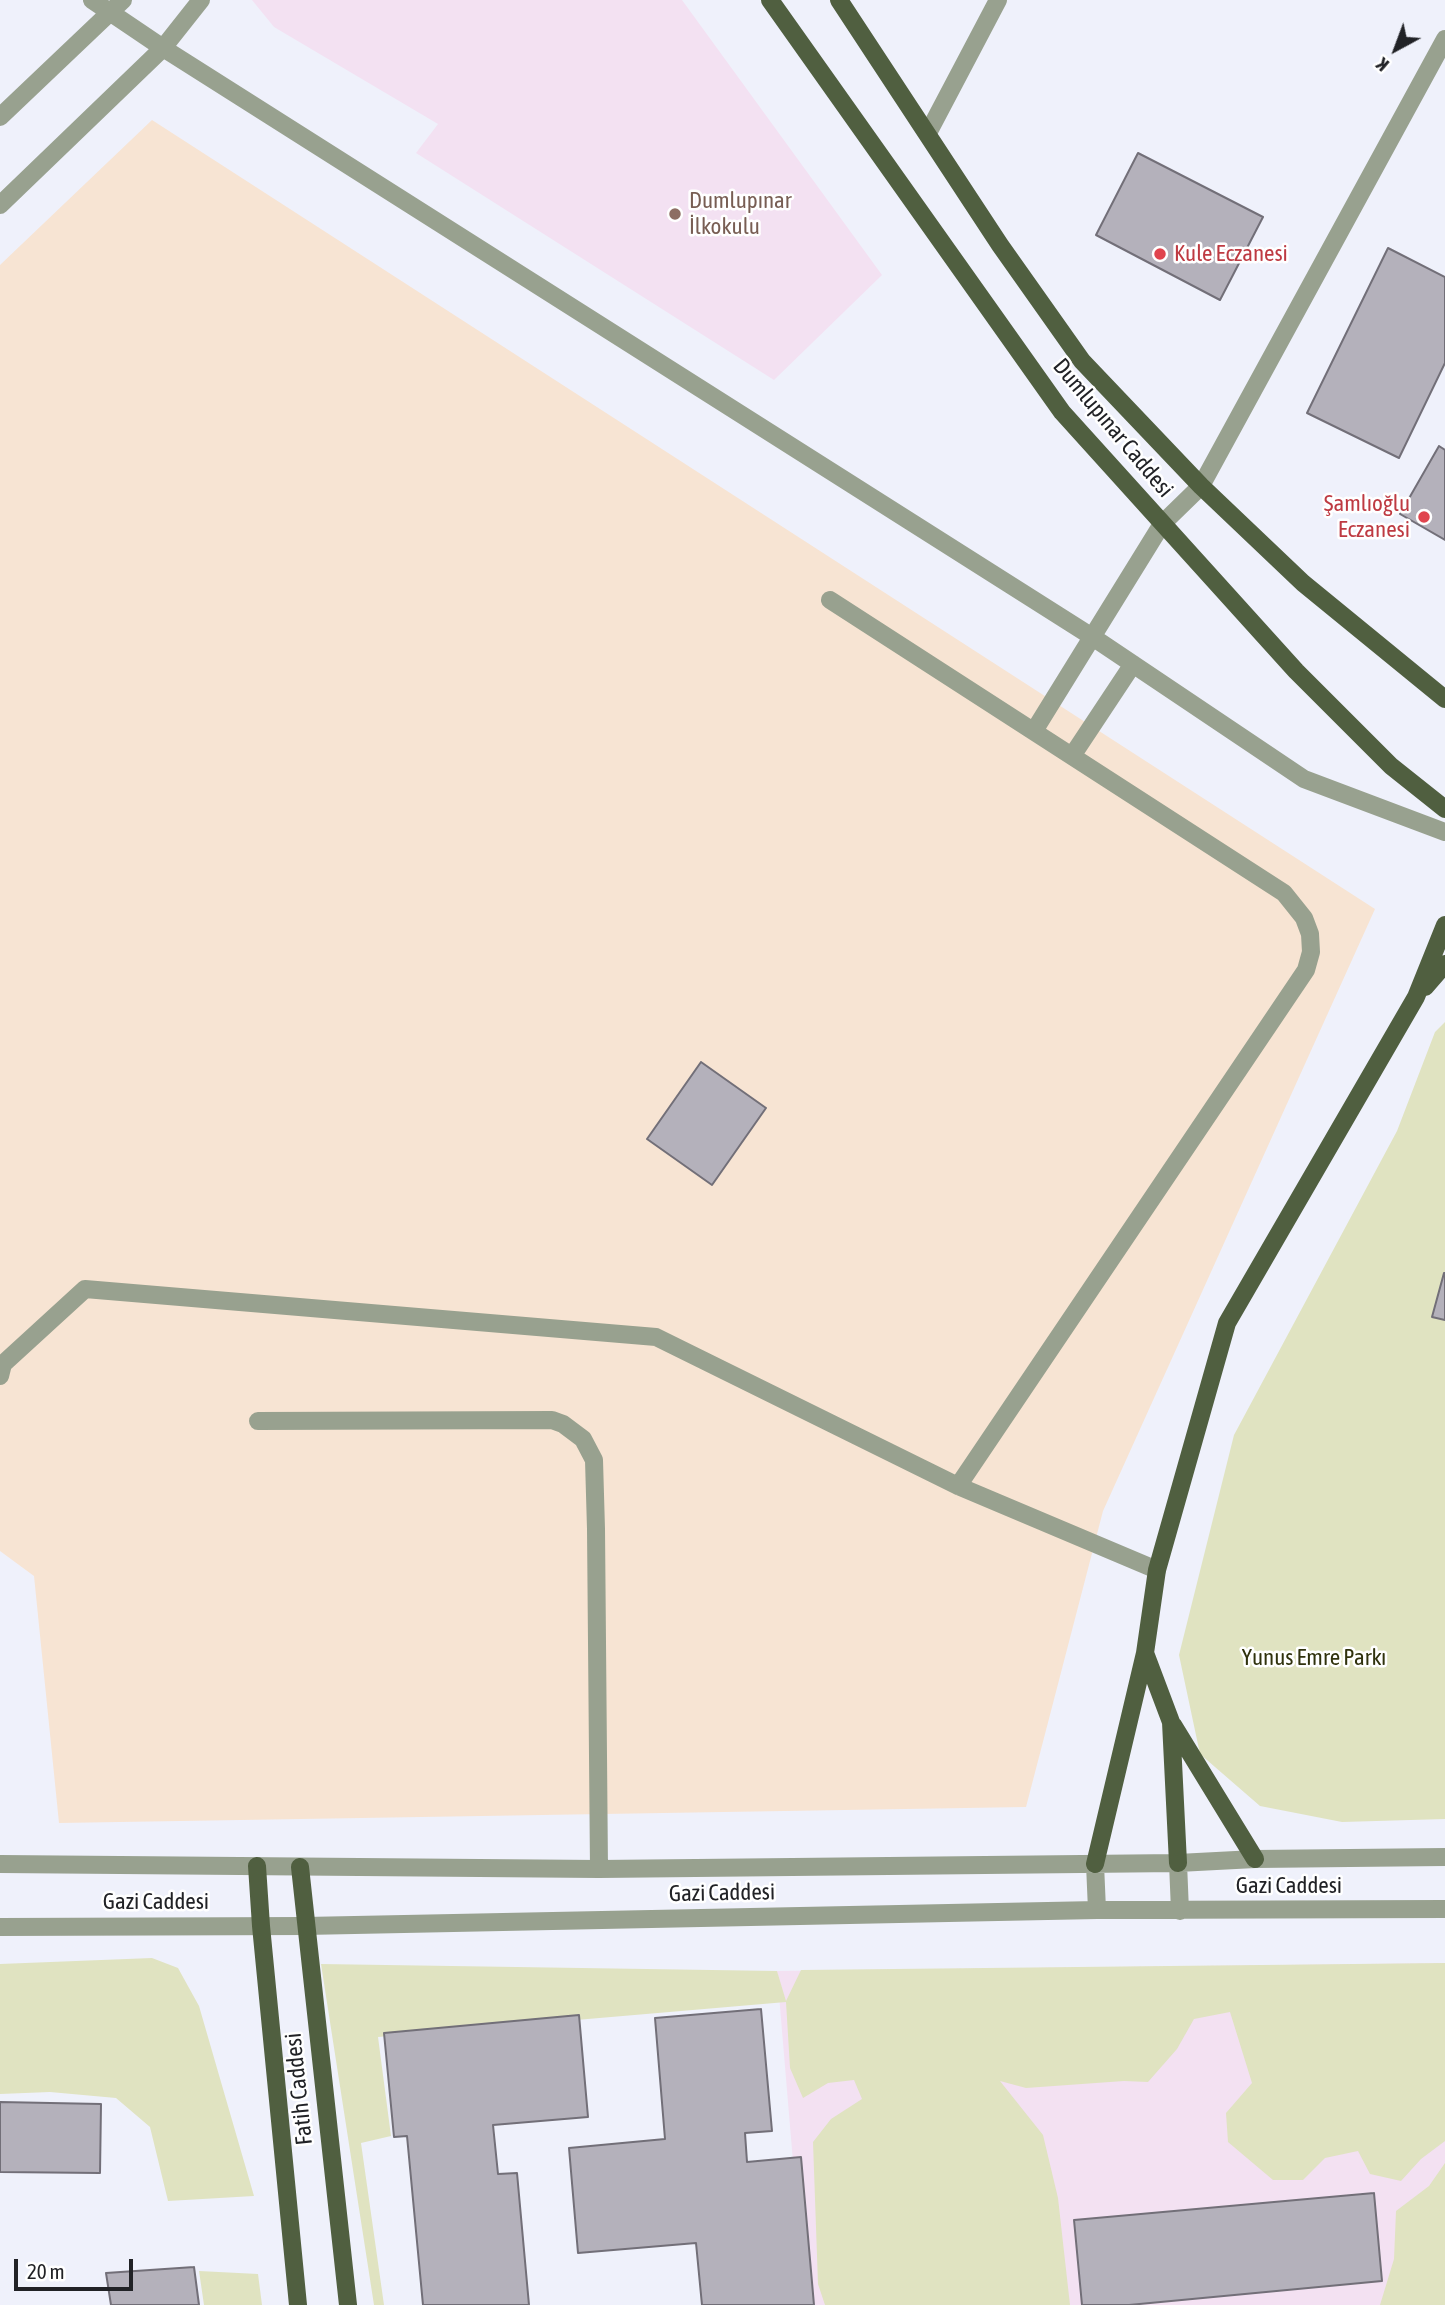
<!DOCTYPE html>
<html>
<head>
<meta charset="utf-8">
<style>
  body { margin:0 }
  #map { position:relative; width:1445px; height:2305px; overflow:hidden; background:#eff1fb; font-family:"Asap Condensed",sans-serif }
  canvas { display:block }
  .north { position:absolute; left:1361px; top:14px; width:70px; height:70px; -webkit-text-stroke:5px #fff; paint-order:stroke; rotate:221deg; font-size:19px; font-weight:700; line-height:28px; text-align:center; color:#212226 }
  .north::after { content:''; display:block; margin:auto; width:24px; height:32px; background:#212226; clip-path:polygon(50% 0,100% 100%,50% 72%,0 100%) }
  .scale { position:absolute; left:14px; top:2259px; width:119px; height:32px; box-sizing:border-box; border:4px solid #212226; border-top:0; padding-left:9px; font-size:21px; line-height:24px; white-space:nowrap; color:#212226; -webkit-text-stroke:5px #fff; paint-order:stroke }
</style>
</head>
<body>
<div id="map">
<canvas width="1445" height="2305"></canvas>
<div class="north">K</div>
<div class="scale">20 m</div>
</div>
<script>
const context = document.querySelector('canvas').getContext('2d');
context.lineJoin = 'round';
function paint(path, color) { context.fillStyle = color; context.fill(path, 'evenodd'); }
const shape = rows => new Path2D(rows.map(r => 'M' + r).join(''));
function trace(path, color, width, dash) { context.strokeStyle = color; context.lineWidth = width; context.lineCap = dash ? 'butt' : 'round'; context.setLineDash(dash || []); context.stroke(path); }
function drawText(font, color, halo, rows, align = 'center') {
  context.font = font + ' "Asap Condensed",sans-serif'; context.lineWidth = 5; context.setLineDash([]); context.textBaseline = 'middle'; context.strokeStyle = halo; context.fillStyle = color; for (const [text, x, y, turn = 0] of rows) {
    context.save(); context.translate(x, y); context.rotate((+turn || 0) * Math.PI / 180); context.textAlign = isNaN(turn) ? turn : align; if (halo) context.strokeText(text, 0, 0); context.fillText(text, 0, 0); context.restore();
  }
}
paint(shape([
  [252,0,682,0,882,275,774,380,416,153,438,124,274,27],
  [1445,1963,1445,2305,805,2305,777,1971]
]), '#f3e1f2');
paint(shape([
  [152,120,1375,909,1103,1511,1026,1807,59,1823,34,1576,0,1551,0,265]
]), '#f7e4d3');
paint(shape([
  [1445,1022,1445,1819,1342,1822,1260,1806,1200,1754,1179,1655,1234,1435,1397,1131,1435,1032],
  [152,1958,178,1968,199,2006,254,2196,168,2201,150,2127,116,2098,50,2092,0,2094,0,1964],
  [1445,1963,1445,2141,1421,2159,1401,2181,1370,2174,1358,2151,1325,2158,1303,2180,1273,2180,1228,2142,1226,2113,1252,2083,1230,2012,1194,2019,1177,2049,1148,2082,1124,2081,1026,2088,1000,2081,1043,2135,1058,2198,1070,2305,825,2305,818,2284,813,2142,831,2119,862,2099,854,2080,828,2083,803,2098,790,2068,786,2002,378,2037,391,2136,361,2143,384,2305,374,2305,321,1964,777,1971,786,2001,801,1970],
  [1445,2163,1445,2305,1380,2305,1394,2259,1396,2211,1429,2186],
  [199,2271,258,2274,262,2305,204,2305]
]), '#e0e3c1');
const building = shape([
  [1138,153,1263,217,1220,300,1096,235,1138,153],
  [1388,248,1445,277,1445,363,1399,458,1307,413,1388,248],
  [1439,446,1445,450,1445,540,1400,514,1439,446],
  [701,1062,766,1108,712,1185,647,1139,701,1062],
  [1444,1273,1445,1273,1445,1320,1432,1317,1444,1273],
  [761,2009,772,2131,745,2133,747,2162,801,2157,814,2305,702,2305,696,2243,578,2253,569,2148,665,2139,655,2018,761,2009],
  [579,2015,588,2117,493,2125,498,2174,517,2173,529,2305,423,2305,407,2136,394,2137,384,2033,579,2015],
  [0,2102,101,2104,100,2173,0,2172,0,2102],
  [1374,2193,1382,2281,1129,2305,1082,2305,1074,2220,1374,2193],
  [194,2267,199,2305,111,2305,106,2273,194,2267]
]);
paint(building, '#b4b1bb');
trace(building, '#726f78', 2);
trace(shape([
  [92,0,163,48,1094,638,1304,779,1445,832],
  [0,117,123,0],
  [928,133,998,0],
  [0,205,163,48,201,0],
  [830,600,1284,893,1304,918,1310,934,1311,952,1306,970,958,1486],
  [1034,731,1162,524,1201,486,1445,39],
  [1072,756,1133,664],
  [0,1376,3,1364,85,1289,656,1337,958,1486,1157,1570],
  [258,1421,552,1420,563,1424,583,1439,594,1460,596,1529,599,1869],
  [1178,1863,1180,1911],
  [0,1864,599,1869,1178,1863,1255,1859,1445,1857],
  [1095,1864,1097,1910],
  [0,1927,305,1926,1097,1910,1445,1909]
]), '#98a18f', 18);
trace(shape([
  [770,0,1062,412,1296,671,1391,766,1445,809],
  [839,0,1000,245,1082,361,1201,486,1303,583,1445,699],
  [1425,987,1445,964],
  [1145,1653,1171,1722,1178,1863],
  [1173,1725,1255,1859],
  [1095,1864,1145,1653,1157,1570,1227,1323,1416,997,1445,925],
  [257,1866,261,1926,298,2305],
  [300,1867,348,2305]
]), '#505f40', 18);
for (const [x, y, r, color] of [
  [675,214,7,"#8d6e63"],
  [1160,254,7,"#e0444e"],
  [1424,517,7,"#e0444e"]
]) { const dot = new Path2D(); dot.arc(x, y, r, 0, 2 * Math.PI); context.fillStyle = color; context.fill(dot); trace(dot, '#fff', 2.5); }
drawText('23px', '#785e54', '#fff', [
  ["Dumlupınar",689,201],
  ["İlkokulu",689,227]
], 'left');
drawText('23px', '#be3a42', '#fff', [
  ["Kule Eczanesi",1174,254],
  ["Şamlıoğlu",1410,504,"right"],
  ["Eczanesi",1410,530,"right"]
], 'left');
drawText('23px', '#212226', '#fff', [
  ["Dumlupınar Caddesi",1113,428,50],
  ["Gazi Caddesi",1289,1886],
  ["Gazi Caddesi",722,1893,-1],
  ["Gazi Caddesi",156,1902],
  ["Fatih Caddesi",299,2089,-96]
]);
drawText('23px', '#30320d', '#fff', [
  ["Yunus Emre Parkı",1314,1658]
]);
</script>
</body>
</html>
